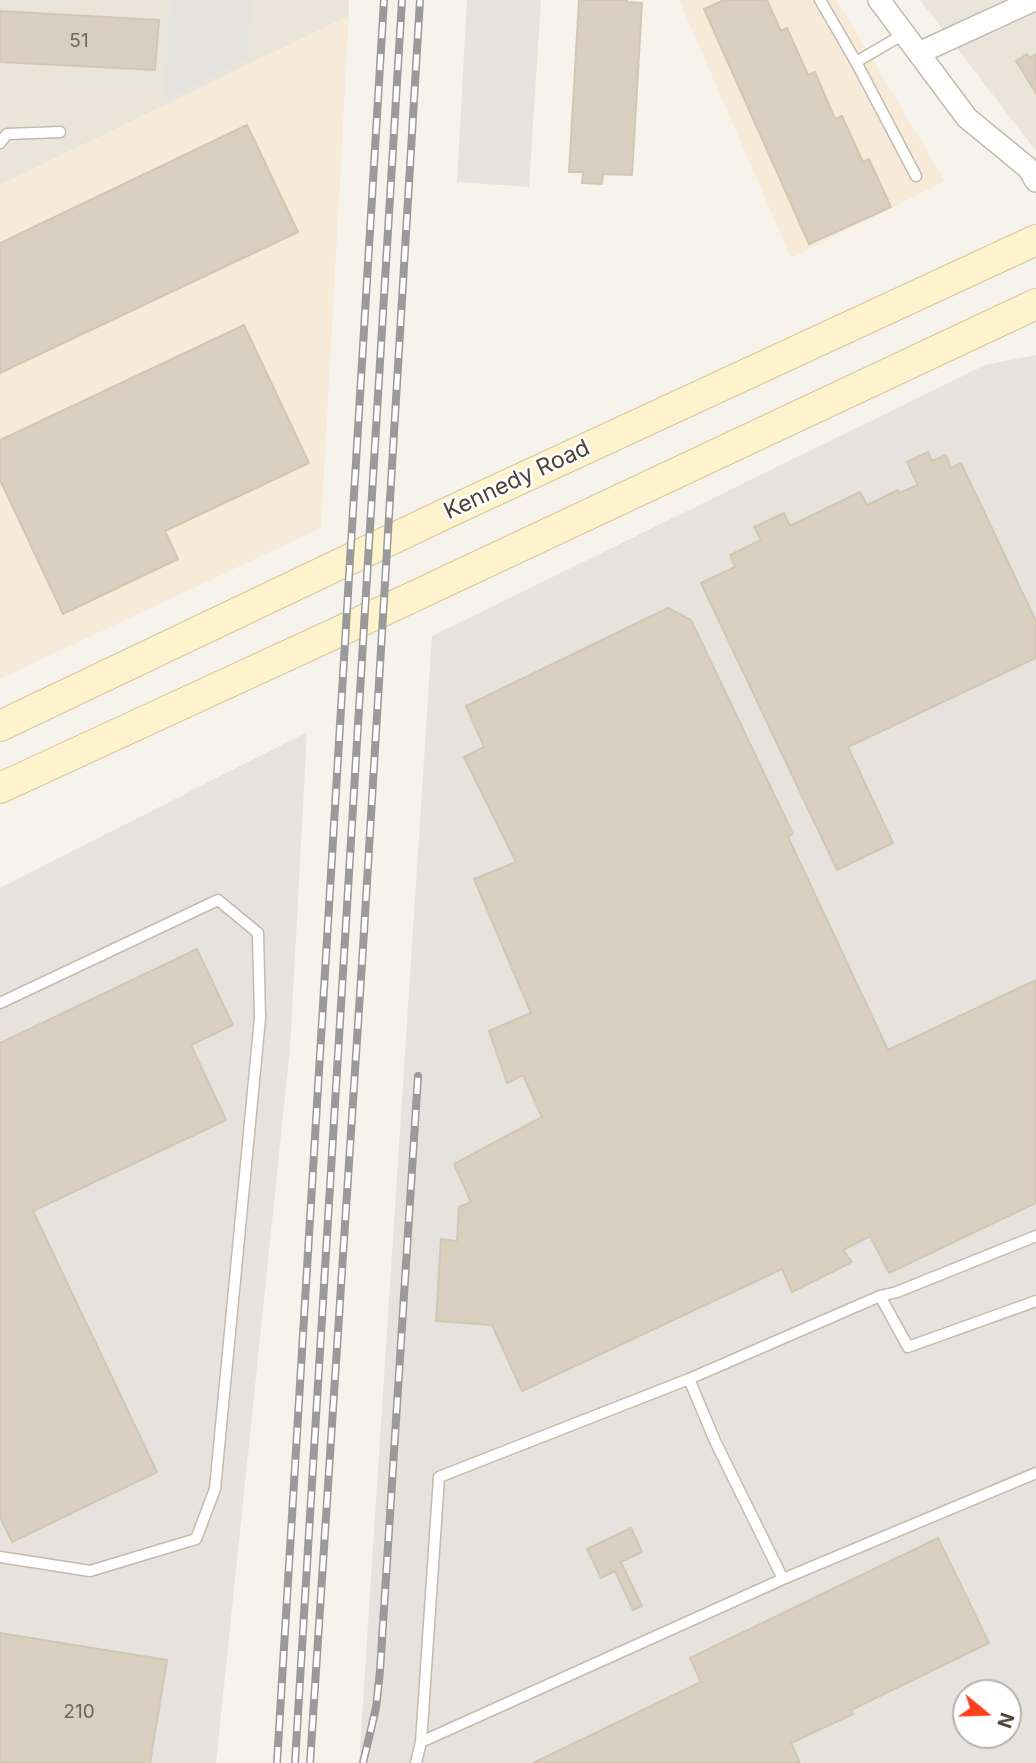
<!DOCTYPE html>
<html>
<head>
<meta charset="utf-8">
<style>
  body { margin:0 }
  #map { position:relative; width:1036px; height:1763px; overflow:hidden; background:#f6f3ec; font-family:Inter,sans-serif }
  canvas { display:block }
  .north { position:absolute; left:952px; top:1679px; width:70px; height:70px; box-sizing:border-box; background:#fff; border:2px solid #b7b4b0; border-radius:50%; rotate:109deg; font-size:19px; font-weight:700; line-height:28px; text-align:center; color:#4b4439 }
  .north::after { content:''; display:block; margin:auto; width:24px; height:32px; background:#fc3f1d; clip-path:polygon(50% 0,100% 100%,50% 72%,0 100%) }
</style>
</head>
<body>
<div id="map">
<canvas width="1036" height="1763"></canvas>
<div class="north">N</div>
</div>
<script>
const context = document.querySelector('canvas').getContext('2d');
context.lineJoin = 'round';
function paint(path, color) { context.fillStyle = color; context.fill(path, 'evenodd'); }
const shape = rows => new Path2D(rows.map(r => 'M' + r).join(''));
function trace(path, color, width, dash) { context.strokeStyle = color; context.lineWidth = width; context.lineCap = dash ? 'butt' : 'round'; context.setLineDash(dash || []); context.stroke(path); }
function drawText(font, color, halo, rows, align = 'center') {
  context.font = font + ' Inter,sans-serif'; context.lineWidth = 5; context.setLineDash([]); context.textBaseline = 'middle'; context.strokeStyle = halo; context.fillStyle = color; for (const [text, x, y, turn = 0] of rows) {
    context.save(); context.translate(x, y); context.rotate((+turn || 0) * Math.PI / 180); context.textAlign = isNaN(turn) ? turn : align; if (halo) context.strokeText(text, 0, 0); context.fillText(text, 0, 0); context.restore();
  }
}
paint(shape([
  [0,0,349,0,349,16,0,185],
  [920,0,1036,0,1036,151]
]), '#eae5da');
paint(shape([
  [679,0,837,0,945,181,791,258],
  [349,16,321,528,0,679,0,185]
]), '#f7ead8');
paint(shape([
  [1036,355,1036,1763,359,1763,432,636,985,365],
  [966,1693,1008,1693,1008,1735,966,1735],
  [307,732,290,1048,216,1763,0,1763,0,888]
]), '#e6e2dd');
paint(shape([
  [171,0,252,0,247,57,163,103],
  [467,0,541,0,529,187,457,182]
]), '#e5e3e0');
const building = shape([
  [579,0,627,0,627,2,642,3,632,175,603,174,602,184,582,183,583,172,569,172,579,0],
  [724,0,767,0,781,31,787,28,808,75,815,72,835,119,842,116,863,162,869,159,891,207,809,244,704,9,724,0],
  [0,11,159,20,155,70,0,62,0,11],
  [1027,54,1030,58,1036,54,1036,93,1016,61,1027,54],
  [247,125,298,232,0,373,0,243,247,125],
  [244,325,309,463,165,531,178,559,63,614,0,480,0,440,244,325],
  [928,452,932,461,946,455,951,468,961,463,1036,621,1036,658,848,747,893,843,837,870,701,583,735,567,730,555,761,540,754,527,784,513,790,526,860,492,867,505,898,490,899,493,918,485,907,462,928,452],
  [668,608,691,620,793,834,788,837,888,1050,1036,980,1036,1203,889,1273,870,1236,843,1250,852,1262,792,1292,782,1269,522,1391,492,1325,436,1321,441,1239,457,1241,459,1207,471,1202,454,1164,542,1117,523,1075,507,1083,489,1031,531,1013,474,879,516,862,464,757,484,747,466,706,668,608],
  [197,949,233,1025,191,1045,226,1120,33,1211,157,1472,12,1542,0,1517,0,1043,197,949],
  [631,1528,642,1552,621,1562,642,1606,633,1610,615,1571,601,1578,587,1549,631,1528],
  [938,1538,989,1643,851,1710,853,1714,791,1743,800,1763,533,1763,701,1682,690,1658,938,1538],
  [0,1633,167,1660,150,1763,0,1763,0,1633]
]);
paint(building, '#d8cfc1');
trace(building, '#d3c7b4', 2);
const service = shape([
  [820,0,856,62],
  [904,34,856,62,916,176],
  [0,143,7,134,60,132],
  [0,1003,218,900,258,933,260,1018,215,1489,196,1539,90,1571,0,1557],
  [880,1296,897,1292,1036,1236],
  [689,1379,880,1296,908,1347,1036,1301],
  [421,1742,439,1477,689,1379,715,1441,783,1579],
  [416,1763,421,1742,783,1579,1036,1473]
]);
const minor = shape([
  [879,0,967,118,1028,168,1036,181],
  [919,53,1034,0]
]);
const secondary = shape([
  [0,726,451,511,1036,240],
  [0,788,336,633,1036,304]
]);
trace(service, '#c2bbae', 13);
trace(minor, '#c2bbae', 24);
trace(secondary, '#d6c79b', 32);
trace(service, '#fff', 10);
trace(minor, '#fff', 21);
trace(secondary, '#fff3cd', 30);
const rail = shape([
  [277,1763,384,0],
  [295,1763,402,0],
  [310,1763,364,932,420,0],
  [363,1763,376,1708,380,1671,418,1076]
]);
trace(rail, '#9a9a9a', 8);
trace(rail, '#fff', 5, [16]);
drawText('19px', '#6e675b', null, [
  ["51",79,41],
  ["210",79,1712]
]);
drawText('23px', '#4b4439', '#fff', [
  ["Kennedy Road",517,480,-25]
]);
</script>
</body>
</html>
